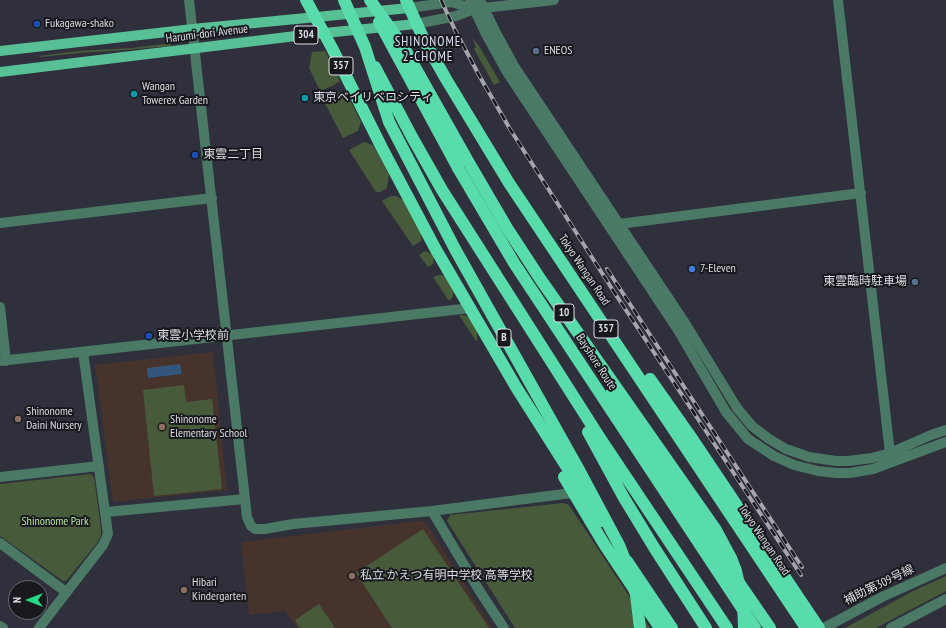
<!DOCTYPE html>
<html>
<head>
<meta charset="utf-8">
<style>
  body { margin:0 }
  #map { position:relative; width:946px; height:628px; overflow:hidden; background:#2f303c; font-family:"PT Sans Narrow",sans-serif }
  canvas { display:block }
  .north { position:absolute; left:8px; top:580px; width:40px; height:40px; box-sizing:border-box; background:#18191e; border:1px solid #67686e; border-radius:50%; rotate:270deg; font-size:11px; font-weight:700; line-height:16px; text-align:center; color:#dddee5 }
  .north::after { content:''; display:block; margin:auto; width:14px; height:18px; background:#27d885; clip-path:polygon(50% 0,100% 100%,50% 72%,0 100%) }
</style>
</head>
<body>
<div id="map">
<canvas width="946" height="628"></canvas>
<div class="north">N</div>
</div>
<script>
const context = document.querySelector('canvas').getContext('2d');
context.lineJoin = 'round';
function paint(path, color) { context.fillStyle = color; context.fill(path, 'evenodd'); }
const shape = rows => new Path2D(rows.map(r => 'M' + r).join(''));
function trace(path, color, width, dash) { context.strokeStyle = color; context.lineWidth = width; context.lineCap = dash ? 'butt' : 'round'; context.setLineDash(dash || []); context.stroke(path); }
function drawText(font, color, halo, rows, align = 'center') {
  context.font = font + ' "PT Sans Narrow","Noto Sans JP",sans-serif'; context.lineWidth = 4; context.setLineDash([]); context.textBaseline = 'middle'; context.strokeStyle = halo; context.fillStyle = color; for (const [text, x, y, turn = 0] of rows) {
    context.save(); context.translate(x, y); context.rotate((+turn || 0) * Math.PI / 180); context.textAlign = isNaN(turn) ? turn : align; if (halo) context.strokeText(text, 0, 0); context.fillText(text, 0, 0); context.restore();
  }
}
paint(shape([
  [213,352,227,490,113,502,95,365],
  [420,521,427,524,492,628,297,628,285,611,249,615,241,542]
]), '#46342c');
paint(shape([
  [472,37,479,46,500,82,494,85,474,49,476,47],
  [171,43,171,46,126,50,80,53,41,57,39,56,77,51,132,48],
  [325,51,340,81,332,86,320,91,309,68,312,52],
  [337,92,346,92,361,122,358,131,343,138,322,98],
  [364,142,373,145,389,174,387,188,380,192,376,192,349,150],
  [391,196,396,196,403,200,421,231,421,241,413,246,382,201],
  [425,251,434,255,433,264,428,267,419,255],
  [438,275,442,275,447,277,453,291,453,297,449,301,433,277],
  [459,315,463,315,471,318,477,329,477,340,476,341],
  [184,385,186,402,212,399,222,489,154,496,143,390],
  [91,474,94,477,101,529,101,535,97,543,66,581,63,581,0,536,0,484],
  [563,503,569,505,650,628,515,628,447,521,450,515],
  [423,529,489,628,392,628,356,573],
  [946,576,946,591,876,628,845,628,913,591],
  [319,604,335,628,300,628,295,620]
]), '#475a39');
paint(shape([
  [180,364,182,374,148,378,147,368]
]), '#32567c');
trace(shape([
  [189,0,247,517,251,526,255,529,265,529,293,524,432,511,572,493],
  [470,0,486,34,507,72,678,330,726,412,748,439,774,456,794,465,818,471,836,473,850,473,873,469,946,442],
  [480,0,496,33,514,66,685,323,737,408,752,426,769,439,786,449,809,457,836,461,848,461,872,458,890,453,931,435,946,430],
  [838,0,890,453],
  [409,8,451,2,474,9],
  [416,24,456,16,474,9,554,0],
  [0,223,212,198],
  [619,224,861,193],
  [0,307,6,361],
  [0,361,471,308],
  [0,477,99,466],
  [432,511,479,590,504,628],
  [106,512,245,499],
  [0,543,66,592],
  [0,626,3,628],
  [39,628,103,545,108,534,83,352],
  [824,628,882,597,946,568],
  [891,628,946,599]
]), '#4a7965', 10);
trace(shape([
  [0,51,193,29,409,8],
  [0,72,304,35,416,24]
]), '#57c097', 10);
trace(shape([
  [306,0,332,48,382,148,435,248,516,387,601,521],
  [406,0,425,42,446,79,509,183,806,628],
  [375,67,412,137,442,190,598,435,727,628],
  [458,168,514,263,755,628],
  [650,379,693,440,819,628],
  [610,395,770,628],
  [588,432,624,498,655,549,706,628],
  [564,477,604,544,660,628],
  [627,561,672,628]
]), '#59dcab', 12);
const rail = shape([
  [441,0,455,30,480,77,510,129,616,295,801,575],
  [607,269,802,567]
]);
trace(rail, '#a4a5ad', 4);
trace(rail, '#18191e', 2.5, [8]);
trace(shape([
  [344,0,365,47,389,122,455,249,579,470,619,545,629,570,636,595,640,628],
  [370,0,403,46,469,163,507,228,541,280,716,530,731,558,736,571,743,601,744,628],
  [379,22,458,168]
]), '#59dcab', 12);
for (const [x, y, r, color] of [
  [37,24,4,"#1a4fb4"],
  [536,51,4,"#5c6f8a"],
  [134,94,4,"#0f9aa8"],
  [305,98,4,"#0f9aa8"],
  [195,155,4,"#1a4fb4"],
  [692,269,4,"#3f7fe0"],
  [915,282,4,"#5c6f8a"],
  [149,336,4,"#1a4fb4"],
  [18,419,4,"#8d6e63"],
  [162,427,4,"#8d6e63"],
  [352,576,4,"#8d6e63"],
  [184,590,4,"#8d6e63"]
]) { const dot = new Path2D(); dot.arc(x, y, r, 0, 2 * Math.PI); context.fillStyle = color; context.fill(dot); trace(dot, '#18191e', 1.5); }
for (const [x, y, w] of [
  [306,35,24],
  [341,66,24],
  [564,313,20],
  [606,329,24],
  [504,338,14]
]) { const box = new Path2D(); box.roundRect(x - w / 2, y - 9, w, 18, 3); context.fillStyle = '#18191e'; context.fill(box); trace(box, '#dddee5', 1); }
drawText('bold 11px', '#dddee5', null, [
  ["304",306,35],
  ["357",341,66],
  ["10",564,313],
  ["357",606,329],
  ["B",504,338]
]);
drawText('12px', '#dddee5', '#18191e', [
  ["Fukagawa-shako",45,24],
  ["ENEOS",544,51],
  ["Wangan",142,87],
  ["Towerex Garden",142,101],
  ["東京ベイリベロシティ",313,98],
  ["東雲二丁目",203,155],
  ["7-Eleven",700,269],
  ["東雲臨時駐車場",907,282,"right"],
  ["東雲小学校前",157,336],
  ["Shinonome",26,412],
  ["Daini Nursery",26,426],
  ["Shinonome",170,420],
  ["Elementary School",170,434],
  ["私立 かえつ有明中学校 高等学校",360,576],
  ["Hibari",192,583],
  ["Kindergarten",192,597]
], 'left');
drawText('12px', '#dddee5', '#18191e', [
  ["Harumi-dori Avenue",207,34,-7],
  ["Tokyo Wangan Road",584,270,56],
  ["Bayshore Route",596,362,57],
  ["Tokyo Wangan Road",764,540,56],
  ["補助第309号線",879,585,-26]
]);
drawText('12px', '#b8e29a', '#18191e', [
  ["Shinonome Park",55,522]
]);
context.letterSpacing = '1px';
drawText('13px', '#dfe0f0', '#18191e', [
  ["SHINONOME",428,42],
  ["2-CHOME",428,57]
]);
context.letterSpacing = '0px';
</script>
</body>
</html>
